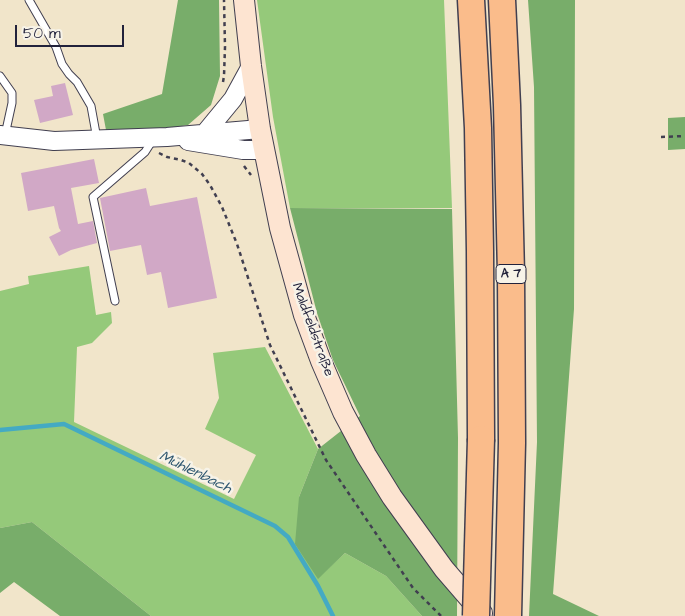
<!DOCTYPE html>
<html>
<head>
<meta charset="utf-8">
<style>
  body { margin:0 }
  #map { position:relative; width:685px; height:616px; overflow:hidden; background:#f1e5ca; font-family:"Architects Daughter",sans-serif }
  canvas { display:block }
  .scale { position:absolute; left:15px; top:25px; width:109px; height:22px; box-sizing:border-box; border:2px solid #22223b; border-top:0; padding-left:6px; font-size:15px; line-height:18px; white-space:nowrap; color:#22223b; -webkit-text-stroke:4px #f7f3e8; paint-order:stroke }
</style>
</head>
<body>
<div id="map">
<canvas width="685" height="616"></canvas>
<div class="scale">50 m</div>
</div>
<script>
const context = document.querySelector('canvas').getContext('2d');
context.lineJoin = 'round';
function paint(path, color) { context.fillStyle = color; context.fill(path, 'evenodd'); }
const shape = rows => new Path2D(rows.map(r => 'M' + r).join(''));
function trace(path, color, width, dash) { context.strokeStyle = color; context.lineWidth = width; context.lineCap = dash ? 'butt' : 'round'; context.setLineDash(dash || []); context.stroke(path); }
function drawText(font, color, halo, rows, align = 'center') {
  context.font = font + ' "Architects Daughter",sans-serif'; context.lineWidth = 5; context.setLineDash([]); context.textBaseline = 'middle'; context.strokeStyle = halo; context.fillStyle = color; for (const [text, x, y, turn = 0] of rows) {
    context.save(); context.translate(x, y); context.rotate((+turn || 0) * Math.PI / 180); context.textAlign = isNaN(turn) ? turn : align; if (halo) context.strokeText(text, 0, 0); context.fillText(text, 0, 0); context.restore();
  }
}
paint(shape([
  [257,0,444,0,452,208,290,208,273,117],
  [89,266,96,315,111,312,112,323,92,343,77,347,74,422,234,499,256,455,205,429,219,398,213,353,265,347,318,449,299,497,318,578,345,553,386,576,422,616,151,616,32,522,0,528,0,291,29,284,28,276]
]), '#95c97a');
paint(shape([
  [178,0,219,0,220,76,211,105,188,125,164,129,106,130,103,114,162,94],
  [528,0,575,0,574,309,553,594,599,616,529,616,537,442,534,87],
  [685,117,685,149,668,150,668,118],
  [290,208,452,209,458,438,457,616,422,616,386,576,345,553,318,579,295,544,299,497,318,449,360,416,333,360,317,313],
  [32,522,151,616,60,616,14,582,0,593,0,528]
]), '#78ad6a');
trace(shape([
  [0,430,64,424,275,526,288,537,318,586,333,616]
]), '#44aac3', 4.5);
paint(shape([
  [65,83,73,115,40,123,34,100,53,96,51,86],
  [94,159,99,183,71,188,78,224,93,221,97,243,71,250,59,256,49,237,61,231,59,228,54,206,28,211,21,173],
  [146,188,150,206,197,197,217,298,168,308,161,272,147,275,141,245,110,251,100,198]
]), '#d1a8c6');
const service = shape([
  [29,0,56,47,62,64,69,74,77,82,91,106,97,139],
  [0,76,12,93,12,103,5,135],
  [115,301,93,197,145,152,154,138]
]);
const tertiary = shape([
  [205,133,233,99,251,66],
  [0,135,54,141,167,137,260,129],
  [188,141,243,150,264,150]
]);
const secondary = shape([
  [244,0,251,66,260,129,280,228,304,315,321,361,343,412,366,455,392,497,444,569,482,613]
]);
const motorway = shape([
  [471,0,478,128,480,251,481,439],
  [502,0,507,105,511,274,512,443,508,616]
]);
trace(service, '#413f50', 9);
trace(tertiary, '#413f50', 20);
trace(secondary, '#413f50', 22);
trace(motorway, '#413f50', 29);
trace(shape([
  [223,82,224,76,225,47,224,0],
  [661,137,685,136],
  [159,153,167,157,181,160,189,163,202,174,210,185,222,207,237,244,270,345,326,460,413,588,441,616],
  [244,166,251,175]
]), '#413f50', 2.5, [4, 4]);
trace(service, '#fff', 7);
trace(tertiary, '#fff', 18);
trace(secondary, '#fde4d1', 20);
trace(motorway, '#fabc8b', 26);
const motorwayBridge = shape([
  [476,616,481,439]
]);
trace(motorwayBridge, '#413f50', 29, []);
trace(motorwayBridge, '#fabc8b', 26);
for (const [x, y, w] of [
  [511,274,30]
]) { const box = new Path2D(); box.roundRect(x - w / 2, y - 9.5, w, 19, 4); context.fillStyle = '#f7f3e8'; context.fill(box); trace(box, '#22223b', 1); }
drawText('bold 12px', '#22223b', null, [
  ["A 7",511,274]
]);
drawText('14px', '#22223b', '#f7f3e8', [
  ["Maldfeldstraße",312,330,70]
]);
drawText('italic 15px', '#305871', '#f7f3e8', [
  ["Mühlenbach",195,473,26]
]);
</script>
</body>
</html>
